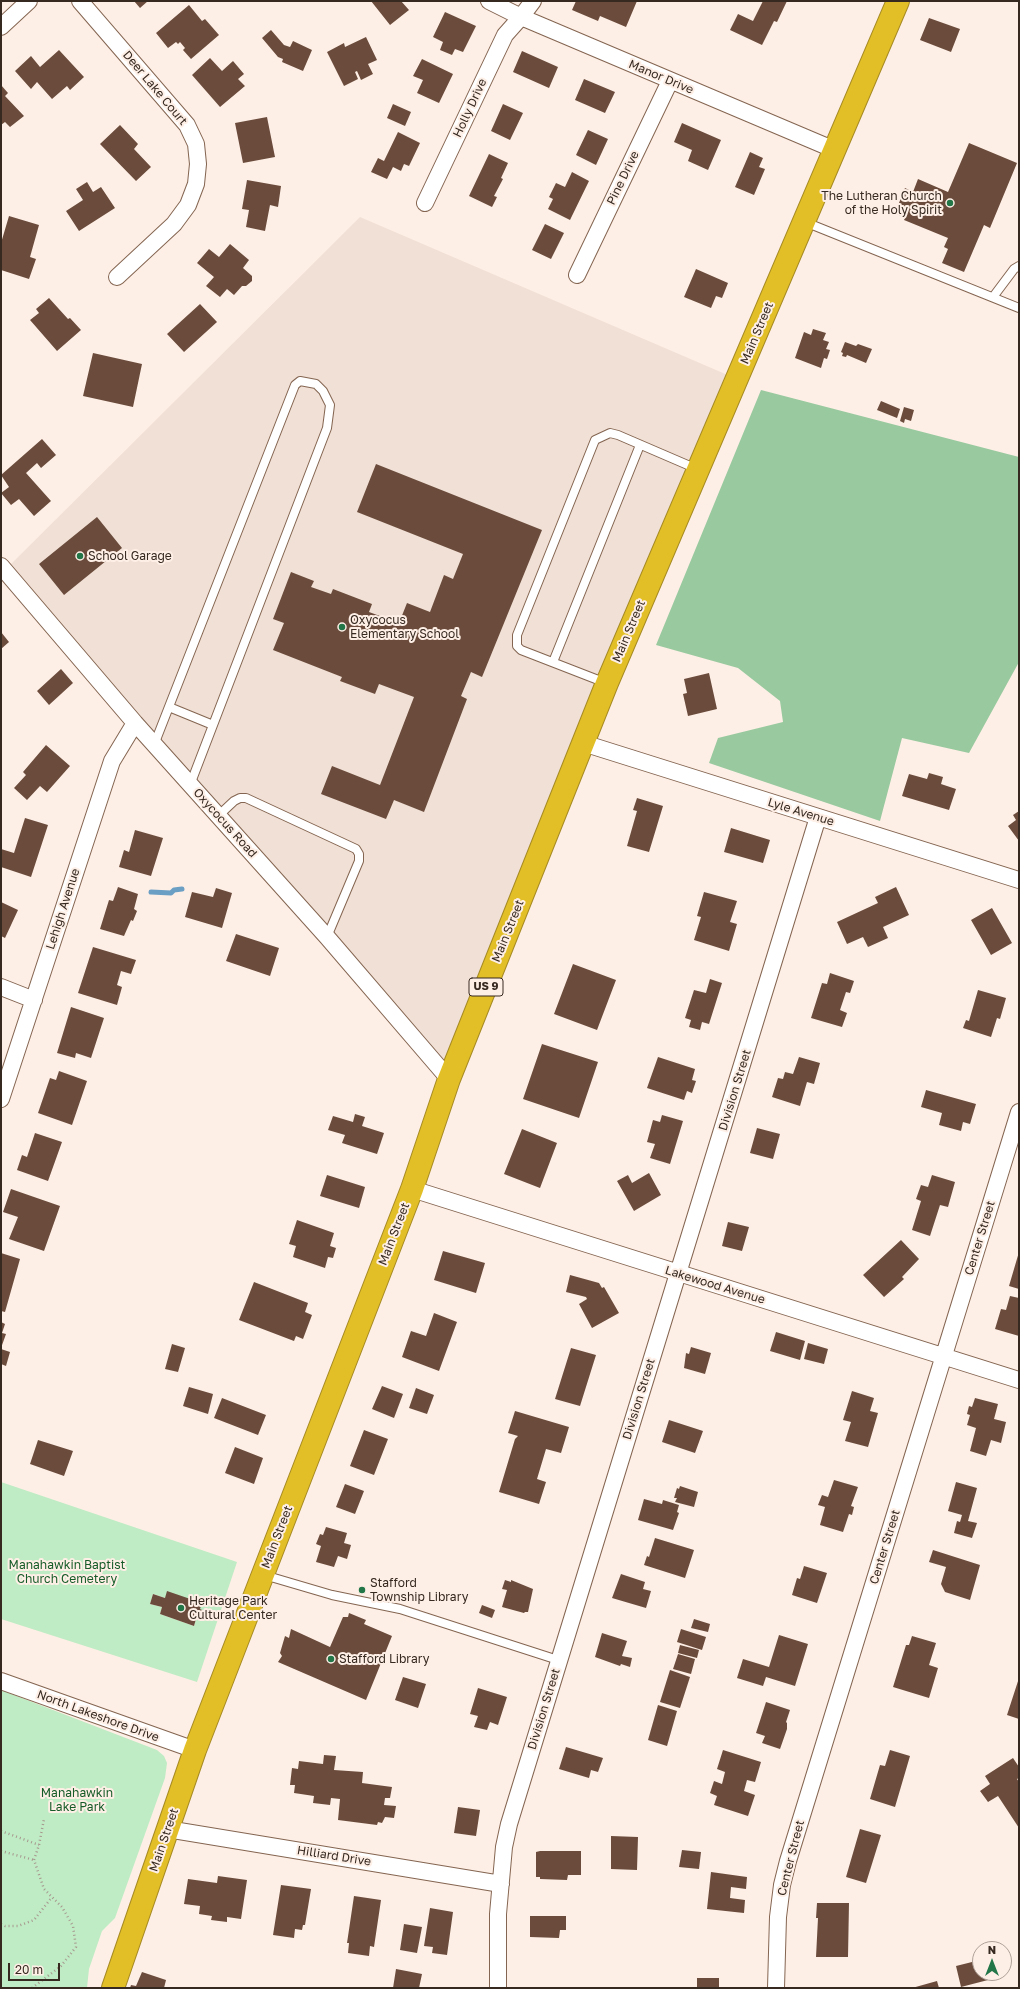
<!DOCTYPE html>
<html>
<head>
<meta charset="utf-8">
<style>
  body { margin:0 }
  #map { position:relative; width:1020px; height:1989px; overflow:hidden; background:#feefe6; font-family:"Golos Text",sans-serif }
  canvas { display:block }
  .frame { position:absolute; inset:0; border:2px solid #362920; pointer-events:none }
  .north { position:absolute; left:972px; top:1941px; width:40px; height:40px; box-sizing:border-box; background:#feefe6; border:1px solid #aea097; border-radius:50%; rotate:0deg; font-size:11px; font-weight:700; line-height:16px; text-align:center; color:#362920 }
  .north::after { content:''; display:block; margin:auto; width:14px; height:18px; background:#227648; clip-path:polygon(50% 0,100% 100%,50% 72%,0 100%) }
  .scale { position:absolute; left:8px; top:1963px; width:52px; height:18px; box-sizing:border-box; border:2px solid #362920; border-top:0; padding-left:5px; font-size:12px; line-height:14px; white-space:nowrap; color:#362920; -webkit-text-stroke:3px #feefe6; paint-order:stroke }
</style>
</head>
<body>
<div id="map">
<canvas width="1020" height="1989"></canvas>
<div class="frame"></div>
<div class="north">N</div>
<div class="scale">20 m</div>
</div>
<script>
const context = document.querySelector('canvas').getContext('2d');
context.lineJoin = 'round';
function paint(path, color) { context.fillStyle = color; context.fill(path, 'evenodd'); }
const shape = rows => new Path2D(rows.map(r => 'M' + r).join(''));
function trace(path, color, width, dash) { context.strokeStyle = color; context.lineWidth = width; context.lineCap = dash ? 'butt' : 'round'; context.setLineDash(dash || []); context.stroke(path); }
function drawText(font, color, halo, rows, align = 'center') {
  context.font = font + ' "Golos Text",sans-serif'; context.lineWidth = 4; context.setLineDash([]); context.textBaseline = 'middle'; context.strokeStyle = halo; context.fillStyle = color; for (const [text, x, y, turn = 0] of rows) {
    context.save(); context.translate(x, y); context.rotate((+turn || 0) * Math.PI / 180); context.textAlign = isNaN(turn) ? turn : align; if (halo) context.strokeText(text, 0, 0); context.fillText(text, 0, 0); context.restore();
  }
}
paint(shape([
  [360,217,737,379,449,1079,5,570]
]), '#f1e0d5');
paint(shape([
  [1,1482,237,1562,197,1682,1,1619],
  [153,1594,204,1611,201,1620,196,1619,194,1626,160,1614,162,1607,150,1604],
  [1,1690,157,1750,164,1756,167,1763,165,1778,115,1918,102,1931,89,1969,87,1988,1,1988]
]), '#bfecc4');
paint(shape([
  [761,390,1019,457,1019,662,969,753,902,738,880,821,709,763,718,738,783,722,780,701,738,668,656,645]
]), '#99c99f');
trace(shape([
  [151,892,171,893,174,890,182,889]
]), '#6c9fc4', 5);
paint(shape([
  [134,1,148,1,140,8],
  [371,1,401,1,409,10,390,25],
  [576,1,637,1,626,27,600,16,598,21,572,10],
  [763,1,787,1,777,22,774,21,762,45,730,30,738,14,753,21],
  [189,5,202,21,205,19,219,35,191,59,183,50,185,48,180,42,178,44,176,42,168,48,156,33],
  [445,12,476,26,463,52,455,49,452,55,440,50,443,42,433,37],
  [929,18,960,29,951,52,920,40],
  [271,30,284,45,290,47,293,41,312,50,303,71,282,62,283,59,278,57,262,38],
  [366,37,377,60,368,64,373,74,361,80,357,71,355,72,358,79,344,86,327,52,344,43,345,47],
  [59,50,84,77,70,90,67,86,52,99,37,82,31,89,15,71,31,56,40,67],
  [522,51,558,67,549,88,513,72],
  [210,58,222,71,233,61,244,74,238,79,245,86,220,107,192,75],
  [422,59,453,74,439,103,417,93,423,80,413,76],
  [584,79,615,92,605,113,575,100],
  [1,85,8,93,5,96,24,116,10,127,5,122,1,125],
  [393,104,411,112,405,126,387,118],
  [503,104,523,113,510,140,491,131],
  [267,117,275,157,243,163,235,123],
  [682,123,721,140,708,170,688,161,692,150,674,142],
  [120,125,138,144,134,149,151,167,136,181,100,144],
  [588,130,608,139,596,165,576,155],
  [398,132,420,143,409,166,404,164,401,171,393,167,387,179,371,172,378,158,384,161],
  [969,143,1017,163,990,228,984,225,964,272,942,263,948,249,944,247,948,238,904,220,905,218,895,213,905,188,913,192,918,179,948,192],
  [750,152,763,158,759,167,765,169,754,195,735,187],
  [489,154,508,163,501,178,503,179,494,196,497,197,492,207,469,196],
  [572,172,589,181,570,220,548,209,553,199,549,197,556,183,565,187],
  [247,180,281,186,278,207,270,205,265,231,246,227,249,210,242,209],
  [87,182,93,192,101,187,115,208,79,231,66,211,83,200,76,189],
  [9,216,39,225,30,257,36,259,29,279,1,270,1,243],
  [545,224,564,233,551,259,532,250],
  [230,244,249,260,243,268,252,276,252,281,246,286,242,286,234,295,227,289,220,297,206,286,214,277,197,263,209,249,219,257],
  [696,269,728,283,722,298,716,296,711,308,684,297],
  [49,298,68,319,70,318,81,330,57,351,30,320,39,313,36,309],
  [200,304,217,322,184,352,167,334],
  [813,329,826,333,823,340,829,342,826,349,830,350,827,359,824,358,821,368,795,358,804,332,811,335],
  [845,342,856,346,858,344,872,349,866,363,847,355,846,357,842,356,843,353,841,352],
  [93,353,142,364,133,407,83,396],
  [881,401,900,409,897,418,877,410],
  [904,407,914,410,911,421,905,419,904,423,900,421],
  [42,439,56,455,41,468,37,463,26,473,51,501,34,516,19,499,11,505,1,493,9,487,1,475],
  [376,464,542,530,482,677,471,672,461,696,467,699,424,812,394,800,386,819,321,794,332,766,380,785,414,697,379,684,375,694,340,681,342,677,273,650,284,623,273,619,291,572,314,581,311,587,331,594,333,589,372,604,369,612,399,623,407,603,430,612,444,575,453,579,463,554,357,512],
  [97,517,122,548,64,595,39,564],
  [1,632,9,642,1,649],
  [61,669,73,683,49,705,37,691],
  [709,673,717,709,688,716,683,694,687,693,684,679],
  [46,745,70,766,47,792,40,786,27,800,14,788,26,775,23,772],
  [929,773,943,777,941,784,956,789,949,810,902,796,909,774,927,779],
  [637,798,663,806,649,852,627,846,637,811,633,810],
  [1019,811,1019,841,1008,826,1016,820,1013,815],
  [25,818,48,825,31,877,1,867,1,849,14,853],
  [731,828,770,840,763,863,724,852],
  [135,830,163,838,151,876,119,867,124,850,129,852],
  [118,887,138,894,134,909,137,911,133,921,131,920,124,936,100,929,109,900,113,901],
  [896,887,909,915,883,927,888,938,868,947,863,937,847,944,837,922,878,903,875,897],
  [216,888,232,893,222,928,185,917,192,892,213,897],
  [704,892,737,901,730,922,737,924,729,951,694,940,701,917,697,916],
  [1,902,18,910,5,938,1,936],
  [992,908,1012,943,991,955,971,920],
  [236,934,279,948,270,976,226,961],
  [93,947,136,960,131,974,121,971,117,985,122,987,117,1005,78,993],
  [573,964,616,980,597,1030,554,1014],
  [830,973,854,981,850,993,846,992,840,1010,847,1013,842,1027,811,1018,822,983,827,984],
  [710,979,722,983,709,1024,702,1022,700,1030,689,1027,691,1020,685,1018,694,990,706,993],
  [978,990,1006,998,1000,1019,997,1018,991,1037,963,1028,966,1020,969,1021],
  [71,1007,104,1018,91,1058,76,1053,75,1058,57,1053],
  [542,1044,598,1062,579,1118,523,1099],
  [658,1057,695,1069,692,1080,696,1081,692,1093,687,1091,684,1100,647,1088],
  [799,1057,820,1063,814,1084,807,1082,800,1106,772,1097,778,1078,783,1079,785,1072,793,1074],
  [59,1071,87,1081,72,1125,38,1113,50,1078,56,1080],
  [926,1090,976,1104,970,1124,963,1122,961,1131,939,1125,942,1113,921,1107],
  [355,1114,365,1117,362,1126,384,1133,377,1154,342,1143,345,1135,328,1130,333,1116,353,1122],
  [662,1115,683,1121,670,1164,650,1158,655,1144,647,1142,653,1120,660,1122],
  [757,1128,780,1134,773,1159,750,1153],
  [522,1129,557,1143,540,1188,504,1174],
  [35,1133,62,1142,48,1181,17,1170,22,1155,27,1157],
  [649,1173,661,1195,634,1211,617,1181,628,1175,632,1183],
  [327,1175,365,1187,359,1208,320,1196],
  [932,1175,955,1182,948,1207,940,1205,930,1236,912,1230,921,1201,916,1199,921,1185,928,1187],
  [11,1189,60,1206,44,1251,9,1239,18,1217,3,1212],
  [297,1220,334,1233,330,1246,336,1248,333,1258,328,1257,325,1268,293,1257,296,1246,289,1244],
  [728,1222,749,1227,742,1251,722,1246],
  [901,1240,919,1259,902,1277,904,1279,884,1297,863,1275],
  [443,1251,485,1263,476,1293,434,1280],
  [1019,1252,1019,1289,1009,1286],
  [1,1253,20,1259,5,1312,1,1311],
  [570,1275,599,1283,602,1288,604,1287,619,1313,592,1328,579,1304,587,1299,586,1297,566,1292],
  [254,1282,308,1303,305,1312,312,1315,303,1339,296,1336,294,1341,239,1320],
  [1010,1296,1019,1298,1019,1336,995,1329,1001,1309,1006,1310],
  [434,1313,457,1322,439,1371,402,1357,411,1331,426,1336],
  [1,1322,5,1324,2,1333,6,1334,1,1348],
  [776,1332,805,1341,800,1360,770,1351],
  [808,1343,828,1349,824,1364,804,1359],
  [172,1344,185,1348,178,1372,165,1369],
  [691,1347,711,1353,705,1374,684,1368,686,1353,689,1354],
  [571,1348,596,1355,580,1406,555,1399],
  [1,1349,10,1352,6,1366,1,1364],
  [382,1386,403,1394,394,1418,372,1409],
  [189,1387,213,1394,208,1414,183,1406],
  [416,1388,434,1395,427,1414,409,1408],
  [852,1391,874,1398,870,1411,878,1413,868,1447,845,1441,851,1422,843,1420],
  [222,1398,266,1415,258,1435,214,1418],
  [975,1398,998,1404,994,1419,1006,1422,1001,1443,991,1440,986,1456,970,1451,976,1428,967,1425,970,1415,967,1414,969,1406,972,1407],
  [515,1411,569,1427,561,1453,546,1449,537,1479,546,1482,539,1504,499,1492,515,1439,518,1436,508,1433],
  [669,1420,703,1431,695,1453,662,1442],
  [364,1430,388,1439,374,1475,350,1466],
  [38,1440,73,1451,64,1476,30,1464],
  [235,1447,263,1458,254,1484,225,1473],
  [834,1480,858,1487,851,1506,854,1507,852,1515,849,1514,843,1532,820,1525,825,1507,818,1505,822,1495,828,1497],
  [956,1482,977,1488,968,1521,977,1523,972,1538,954,1533,957,1521,960,1522,962,1515,948,1511],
  [345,1484,364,1491,355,1514,336,1507],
  [680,1486,698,1492,694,1507,675,1502,677,1498,674,1498,677,1488,679,1489],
  [644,1499,662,1504,663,1500,679,1505,677,1512,679,1513,673,1530,638,1520],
  [326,1527,347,1533,344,1543,351,1545,347,1559,338,1556,334,1567,316,1562,321,1546,316,1544,320,1534,323,1535],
  [655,1538,694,1550,685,1578,644,1565,647,1556,649,1557],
  [933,1550,980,1565,970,1600,945,1592,941,1584,946,1567,929,1562],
  [804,1566,827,1573,817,1603,792,1595,797,1578,800,1579],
  [621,1574,645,1582,643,1589,651,1591,646,1608,612,1598],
  [505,1580,511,1582,511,1580,533,1589,528,1612,525,1612,524,1613,502,1607,507,1590,502,1589],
  [167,1591,202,1603,200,1609,204,1611,200,1620,196,1619,194,1626,160,1614,162,1607,150,1604,153,1594,165,1598],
  [482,1605,495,1610,492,1618,479,1613],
  [349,1613,366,1620,364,1624,392,1636,366,1700,278,1662,282,1656,280,1653,285,1636,289,1638,291,1629,330,1647,343,1617,348,1617],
  [694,1619,710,1624,708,1632,691,1628],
  [681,1629,706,1637,702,1650,677,1642],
  [602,1633,627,1641,622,1656,632,1658,630,1667,621,1664,620,1666,595,1657],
  [779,1635,808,1644,795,1686,766,1677,763,1686,737,1678,743,1659,769,1667],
  [912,1636,936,1643,929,1665,938,1668,929,1698,893,1687,906,1645,909,1645],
  [680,1645,699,1650,697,1658,678,1653],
  [678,1654,695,1659,691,1674,673,1669],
  [670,1670,690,1677,680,1708,660,1702],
  [403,1677,426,1684,418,1708,395,1700],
  [1019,1678,1019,1719,1007,1715],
  [478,1688,507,1697,498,1725,490,1722,487,1730,474,1727,478,1716,470,1714],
  [766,1702,790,1710,786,1722,787,1723,787,1729,780,1749,762,1743,765,1736,756,1733],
  [658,1705,677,1711,667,1746,648,1740],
  [566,1747,603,1758,598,1772,591,1770,589,1778,559,1769],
  [723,1750,761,1762,755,1782,747,1780,744,1791,755,1795,748,1816,714,1805,717,1796,710,1793,714,1781,722,1784,725,1772,717,1769],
  [890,1750,910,1756,895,1807,870,1799,880,1765,885,1766],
  [324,1755,336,1756,334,1770,363,1772,362,1783,392,1787,390,1798,385,1798,384,1805,396,1806,394,1818,385,1817,382,1823,378,1822,377,1825,338,1820,340,1799,331,1798,330,1805,313,1803,314,1796,294,1793,295,1785,290,1785,292,1768,298,1769,299,1761,323,1764],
  [1013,1758,1019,1767,1019,1778,1017,1779,1019,1782,1019,1828,998,1796,988,1802,980,1791,990,1784,985,1776],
  [458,1807,480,1810,476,1836,454,1833],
  [860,1829,881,1835,866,1883,846,1877],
  [611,1836,638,1837,637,1870,611,1869],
  [682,1850,701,1852,699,1869,679,1867],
  [540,1851,581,1851,581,1875,568,1875,567,1880,540,1879,540,1877,536,1877,536,1852],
  [711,1872,747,1877,746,1889,731,1887,730,1898,745,1900,744,1913,707,1909],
  [218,1876,247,1880,241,1919,227,1917,227,1922,211,1920,212,1916,199,1914,200,1906,184,1904,188,1879,217,1883],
  [281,1885,311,1889,305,1925,303,1925,302,1930,295,1929,294,1938,273,1935],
  [354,1896,381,1900,374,1947,370,1946,369,1956,348,1953,349,1943,347,1943],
  [817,1903,849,1903,848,1957,816,1957,818,1918,816,1918],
  [430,1908,453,1912,447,1955,432,1953,433,1947,424,1946],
  [530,1916,566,1916,566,1930,560,1930,559,1938,530,1937],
  [404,1924,422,1927,417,1953,400,1950],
  [980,1960,980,1973,986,1973,988,1980,961,1987,956,1966],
  [396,1969,422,1974,419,1988,393,1988],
  [142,1972,166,1980,164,1988,130,1988,131,1985,136,1986],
  [697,1978,719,1978,719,1988,697,1988],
  [937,1981,939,1988,912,1988]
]), '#6b4c3c');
const lane = shape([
  [805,222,1019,308],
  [993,297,1014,269,1019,266],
  [553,662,640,445],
  [606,683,521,650,517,646,517,635,595,440,610,433,618,435,697,469],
  [169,707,213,725],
  [154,745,295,385,300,381,316,384,323,391,330,405,327,428,190,785],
  [218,816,234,801,240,798,246,798,356,849,359,854,359,861,327,937],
  [264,1575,332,1595,400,1609,558,1660]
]);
const street = shape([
  [80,1,187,125,196,144,198,164,196,184,188,205,174,224,117,277],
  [489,1,521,17,835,150],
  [1,27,29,1],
  [425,203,505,35,521,17,533,1],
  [577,275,670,81],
  [1,566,135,723,327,937,449,1079],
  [583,743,1019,880],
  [1,987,34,1000],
  [1,1099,112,761,135,723],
  [412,1189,1019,1380],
  [1,1681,195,1750],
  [167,1829,501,1884],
  [498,1988,498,1914,504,1847,509,1824,818,817],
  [776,1988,778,1917,782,1885,788,1861,1019,1112]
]);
const highway = shape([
  [113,1988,195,1750,412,1189,449,1079,607,683,898,1]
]);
trace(lane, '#846551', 10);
trace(street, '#846551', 18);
trace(highway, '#a68a24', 24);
trace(shape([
  [1,1831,39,1845],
  [1,1851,34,1860],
  [1,1924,5,1926,18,1926,34,1920,52,1897],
  [32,1988,61,1966,76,1947,73,1926,62,1907,44,1889,34,1860,39,1845,44,1819]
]), '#a6988f', 2.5, [1, 3]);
trace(lane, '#fff', 8);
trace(street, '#fff', 16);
trace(highway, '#e2bf26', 22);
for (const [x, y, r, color] of [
  [950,203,4,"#227648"],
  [80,556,4,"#227648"],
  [342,627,4,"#227648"],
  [362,1590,4,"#227648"],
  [181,1608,4,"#227648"],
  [331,1659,4,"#227648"]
]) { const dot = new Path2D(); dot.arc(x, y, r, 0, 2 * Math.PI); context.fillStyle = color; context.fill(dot); trace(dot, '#feefe6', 1.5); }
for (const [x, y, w] of [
  [486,987,34]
]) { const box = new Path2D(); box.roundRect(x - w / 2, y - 9, w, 18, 3); context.fillStyle = '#feefe6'; context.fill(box); trace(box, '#362920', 1); }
drawText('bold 11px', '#362920', null, [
  ["US 9",486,987]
]);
drawText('12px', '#362920', '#feefe6', [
  ["Manor Drive",661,77,23],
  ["Deer Lake Court",155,88,50],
  ["Holly Drive",470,108,-65],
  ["Pine Drive",623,178,-64],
  ["Main Street",757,333,-67],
  ["Main Street",629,631,-67],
  ["Lyle Avenue",801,812,17],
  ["Oxycocus Road",225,823,48],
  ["Lehigh Avenue",63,909,-72],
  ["Main Street",508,931,-68],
  ["Division Street",735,1090,-73],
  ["Main Street",394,1234,-69],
  ["Center Street",980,1238,-73],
  ["Lakewood Avenue",715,1285,17],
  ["Division Street",639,1399,-73],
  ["Main Street",277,1537,-69],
  ["Center Street",885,1547,-73],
  ["Division Street",544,1709,-73],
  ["North Lakeshore Drive",98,1716,20],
  ["Main Street",164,1840,-71],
  ["Hilliard Drive",334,1856,9],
  ["Center Street",791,1858,-76]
]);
drawText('12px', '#362920', '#feefe6', [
  ["The Lutheran Church",942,196,"right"],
  ["of the Holy Spirit",942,210,"right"],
  ["School Garage",88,556],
  ["Oxycocus",350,620],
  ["Elementary School",350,634],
  ["Stafford",370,1583],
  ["Township Library",370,1597],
  ["Heritage Park",189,1601],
  ["Cultural Center",189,1615],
  ["Stafford Library",339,1659]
], 'left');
drawText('12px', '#155b28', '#feefe6', [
  ["Manahawkin Baptist",67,1565],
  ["Church Cemetery",67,1579],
  ["Manahawkin",77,1793],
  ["Lake Park",77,1807]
]);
</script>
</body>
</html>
